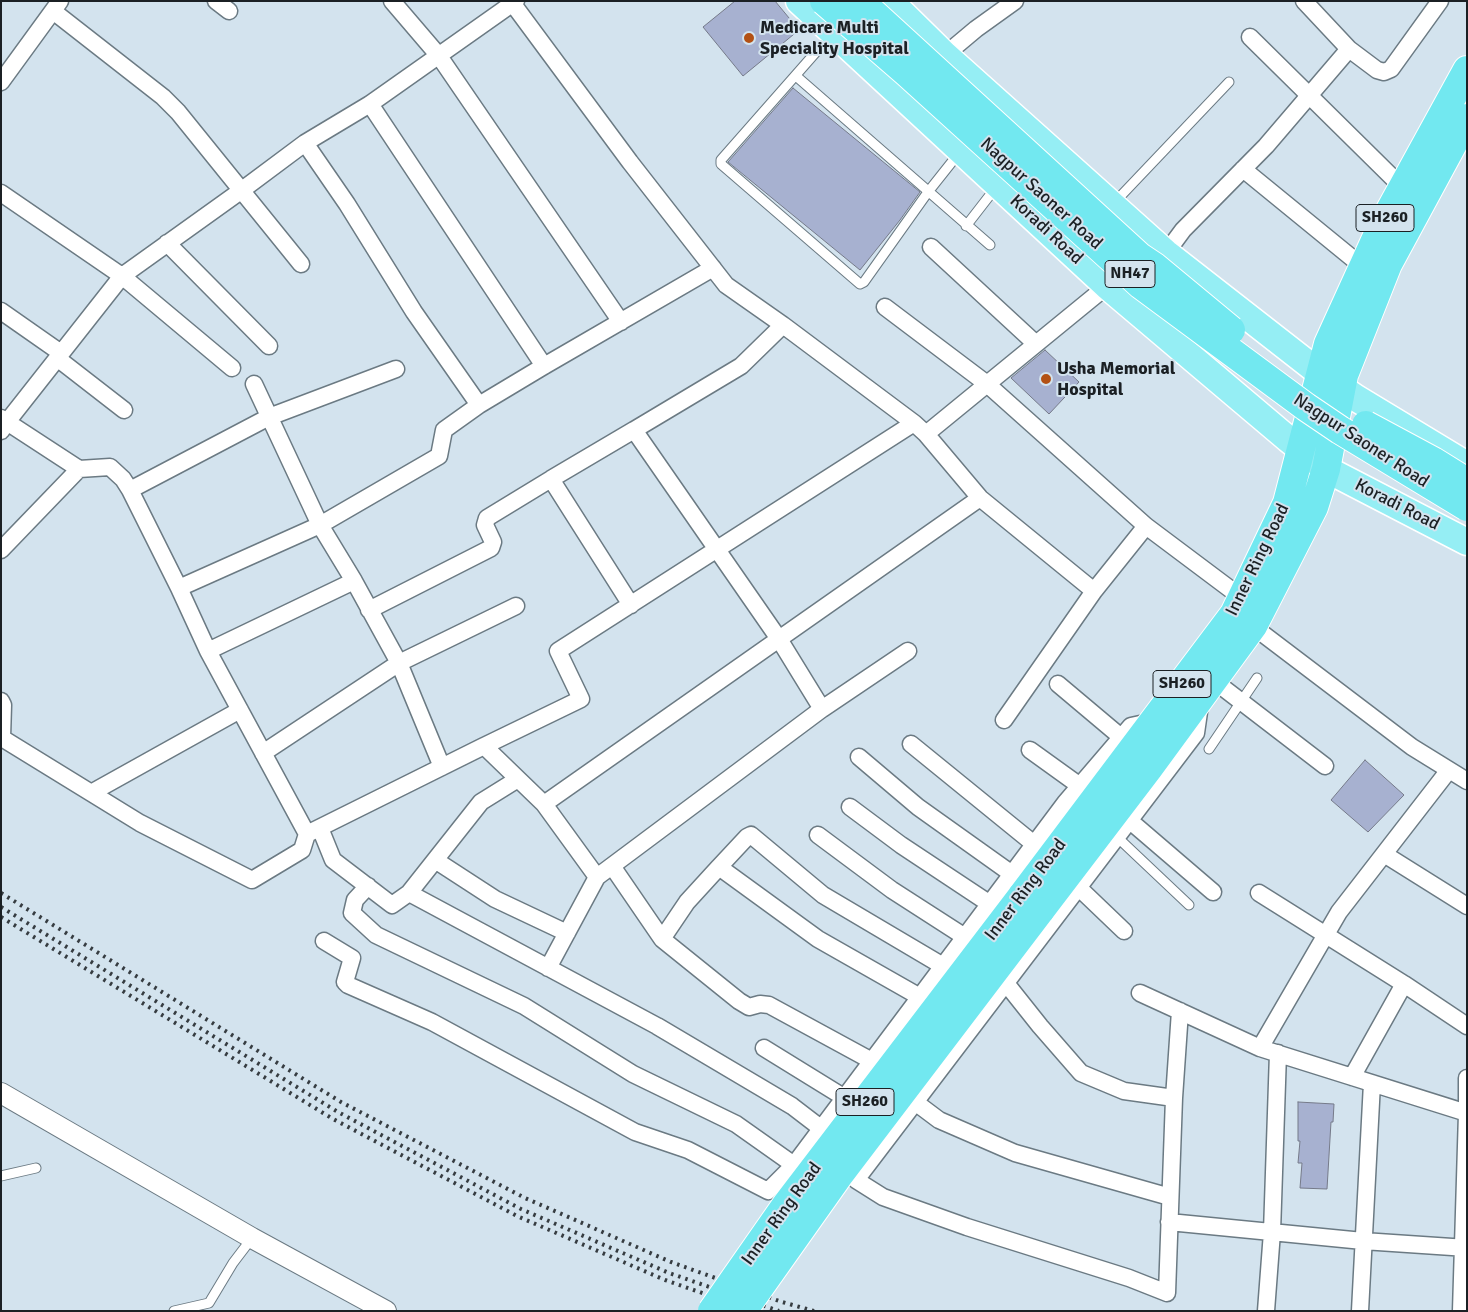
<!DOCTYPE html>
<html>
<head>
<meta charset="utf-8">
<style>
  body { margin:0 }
  #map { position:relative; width:1468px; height:1312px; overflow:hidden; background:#d3e3ee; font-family:Signika,sans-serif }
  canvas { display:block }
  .frame { position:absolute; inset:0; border:2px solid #1b2024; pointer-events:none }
</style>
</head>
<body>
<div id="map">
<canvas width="1468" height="1312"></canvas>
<div class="frame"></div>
</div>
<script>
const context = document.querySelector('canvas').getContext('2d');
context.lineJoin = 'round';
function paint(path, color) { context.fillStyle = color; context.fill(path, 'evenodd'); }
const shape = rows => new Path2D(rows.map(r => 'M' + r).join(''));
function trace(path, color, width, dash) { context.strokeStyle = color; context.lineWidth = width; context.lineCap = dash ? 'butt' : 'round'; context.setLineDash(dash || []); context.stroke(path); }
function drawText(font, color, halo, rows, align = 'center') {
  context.font = font + ' Signika,sans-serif'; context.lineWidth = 4; context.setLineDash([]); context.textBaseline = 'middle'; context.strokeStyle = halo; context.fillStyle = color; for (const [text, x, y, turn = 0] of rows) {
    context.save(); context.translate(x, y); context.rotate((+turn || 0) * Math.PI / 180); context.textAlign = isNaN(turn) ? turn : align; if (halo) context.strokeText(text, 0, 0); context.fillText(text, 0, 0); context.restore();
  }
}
const building = shape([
  [735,1,775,1,799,30,743,76,703,27,735,1],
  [793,88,920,192,900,220,860,270,728,162,793,88],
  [1045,350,1079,382,1049,414,1011,378,1045,350],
  [1365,760,1404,795,1368,832,1331,800,1365,760],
  [1298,1102,1334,1104,1333,1122,1331,1122,1327,1189,1300,1188,1302,1163,1298,1163,1300,1141,1298,1141,1298,1102]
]);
paint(building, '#a7b1d0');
trace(building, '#757a89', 1);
const service = shape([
  [831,35,721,160,721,164,860,284,864,282,928,192,959,153],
  [796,76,990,245],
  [1114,203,1229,82],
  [966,226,997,186],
  [1209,749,1257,678],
  [1116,836,1189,905],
  [1,1176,36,1168],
  [174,1311,209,1303,233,1263,252,1238]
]);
const minor = shape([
  [216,1,229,11],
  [392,1,439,56,621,322],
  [1304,1,1349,49,1377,70,1384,72,1391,69,1440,1],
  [513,4,630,162,726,285,783,325,914,423,926,434,980,498,1094,591],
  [53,11,163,97,178,112,301,264],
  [1250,37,1402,187],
  [945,55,976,29,1015,1],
  [1,82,60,1],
  [370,104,544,366],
  [305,143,347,204,414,312,479,405],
  [1243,169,1363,267],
  [1,193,122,276,232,368],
  [167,243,269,346],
  [931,247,1036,344],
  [1166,253,1183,230,1266,146,1349,49],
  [885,307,987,384,1146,526,1242,598],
  [1,311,61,353],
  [57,358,124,410],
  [254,384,320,525,354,581,399,663,442,767],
  [1,418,7,422,122,276,242,190,305,143,370,104,516,1],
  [1,431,7,422,79,469,110,467,123,479,130,490,179,588,208,651,307,834,484,746,544,804,779,639,634,430,741,366,783,325],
  [926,434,1107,286],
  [130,490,269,417,396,369],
  [1,550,79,469],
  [179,588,320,525,439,456,444,430,479,405,544,366,713,268],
  [631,605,551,479,634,430],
  [369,610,491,548,493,542,485,525,487,518,551,479],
  [1246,621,1412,747,1467,781],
  [208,651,354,581],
  [1213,680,1325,766],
  [1058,684,1121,737],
  [1,701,3,705,2,738,140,823,252,880,302,850,307,834],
  [822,709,908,651],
  [1004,720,1094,591,1146,526],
  [911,744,1034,844],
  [484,746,581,699,558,651,914,423],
  [1030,750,1080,786],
  [263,753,399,663,516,606],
  [859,757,918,807,1012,874],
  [91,793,240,710],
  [544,804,597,877,822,709,779,639,980,498],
  [850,807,901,845,990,904],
  [1129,820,1213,892],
  [320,828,333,860,392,905,409,893,481,802,518,779],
  [818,835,892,890,965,937],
  [1384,854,1467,906],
  [435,860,495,899,567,933],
  [612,866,662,939,739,1001,749,1007,760,1004,769,1005,872,1061],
  [368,886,355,900,352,913,376,935,524,1006,633,1074,736,1124,794,1165],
  [1078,887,1124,931],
  [409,893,657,1026,792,1106,822,1129],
  [1259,893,1404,984,1467,1026],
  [662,939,687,902,719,867],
  [324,941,352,958,345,982,348,985,432,1022,635,1132,688,1150,768,1191,794,1165,1065,803,1131,726,1154,721],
  [548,968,597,877],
  [1005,982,1040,1026,1081,1073,1124,1091,1174,1098],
  [1140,993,1260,1048,1467,1113,1461,1311],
  [920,997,818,939,719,867,747,837,751,835,823,895,943,966],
  [1180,1011,1174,1098,1167,1293,1129,1278,967,1227,883,1197,856,1180,1196,733,1200,705],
  [764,1048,845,1098],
  [1260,1048,1339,912,1449,770],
  [1352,1077,1404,984],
  [915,1102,939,1120,1015,1153,1170,1197],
  [1467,1113,1467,1078],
  [1169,1222,1363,1241,1467,1248],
  [1266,1311,1272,1232,1278,1053],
  [1360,1311,1372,1083]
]);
const tertiary = shape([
  [1,1093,252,1238,386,1311]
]);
const primary = shape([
  [799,1,1107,286,1288,439,1326,469,1467,542],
  [890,1,945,55,1166,253,1321,374,1356,398,1467,465]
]);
const trunk = shape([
  [1021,897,1234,614,1287,503,1328,344,1383,223,1467,70],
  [1040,911,1149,768,1253,626,1314,507,1326,469,1344,375,1388,264,1467,118]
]);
trace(service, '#6b7a83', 11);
trace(minor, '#6b7a83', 19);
trace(tertiary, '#6b7a83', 22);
trace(primary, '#fff', 29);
trace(trunk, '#fff', 30);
trace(service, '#fff', 9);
trace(minor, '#fff', 16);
trace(tertiary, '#fff', 20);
trace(primary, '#95eef4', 26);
trace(trunk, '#72e8f0', 28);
trace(shape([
  [1,893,341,1102,525,1198,671,1262,782,1302,814,1311],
  [1,907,338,1112,521,1209,669,1273,779,1311],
  [1,917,333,1119,517,1216,665,1280,754,1311]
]), '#363c41', 4, [2.5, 5]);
const trunkBridge = shape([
  [824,1,907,73,1141,285,1306,407,1340,430,1467,507],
  [860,1,1140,257,1155,267,1231,330],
  [1366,425,1433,461,1467,482],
  [712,1311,786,1205,1021,897],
  [743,1311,840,1174,1040,911]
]);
trace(trunkBridge, '#fff', 30, []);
trace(trunkBridge, '#72e8f0', 28);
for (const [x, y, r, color] of [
  [749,38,6,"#b35114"],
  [1046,379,6,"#b35114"]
]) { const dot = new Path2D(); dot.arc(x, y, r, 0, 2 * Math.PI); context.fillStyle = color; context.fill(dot); trace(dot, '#d3e3ee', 2); }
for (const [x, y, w] of [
  [1385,218,58],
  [1130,274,50],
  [1182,684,58],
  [865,1102,58]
]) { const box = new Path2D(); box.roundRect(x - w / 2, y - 13.5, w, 27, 4); context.fillStyle = '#d3e3ee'; context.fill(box); trace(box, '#1b2024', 1); }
drawText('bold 16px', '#1b2024', null, [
  ["SH260",1385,218],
  ["NH47",1130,274],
  ["SH260",1182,684],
  ["SH260",865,1102]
]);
drawText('bold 18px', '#1b2024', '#d3e3ee', [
  ["Medicare Multi",760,28],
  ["Speciality Hospital",760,49],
  ["Usha Memorial",1057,369],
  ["Hospital",1057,390]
], 'left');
drawText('18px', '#1b2024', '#d3e3ee', [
  ["Nagpur Saoner Road",1041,194,42],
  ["Koradi Road",1046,230,43],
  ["Nagpur Saoner Road",1361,441,33],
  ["Koradi Road",1397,505,27],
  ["Inner Ring Road",1258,560,-64],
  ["Inner Ring Road",1026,890,-53],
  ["Inner Ring Road",782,1214,-54]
]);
</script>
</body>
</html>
